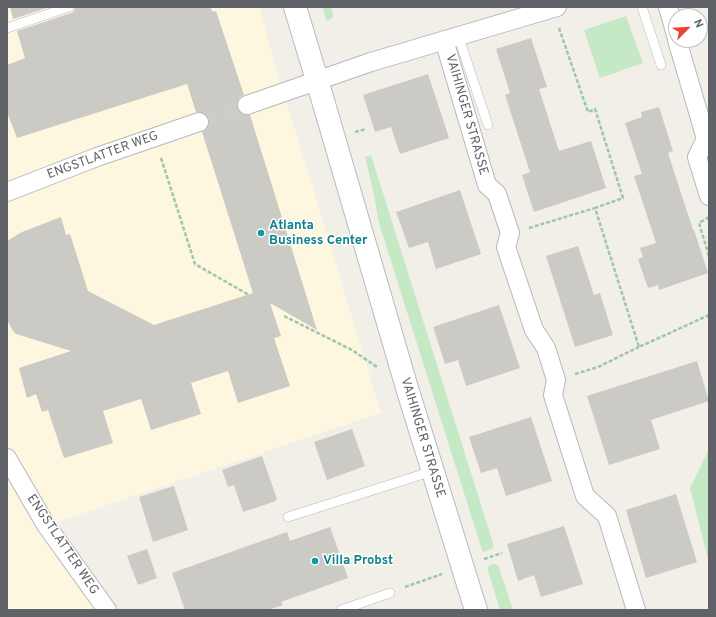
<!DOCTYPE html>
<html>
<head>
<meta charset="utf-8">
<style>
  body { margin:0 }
  #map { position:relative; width:716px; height:617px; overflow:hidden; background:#f1efe8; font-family:Overpass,sans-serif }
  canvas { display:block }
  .frame { position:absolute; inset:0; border:8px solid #5f6368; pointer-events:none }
  .north { position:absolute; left:668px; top:8px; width:40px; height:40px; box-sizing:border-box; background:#fff; border:1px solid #bfc1c3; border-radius:50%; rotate:66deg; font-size:11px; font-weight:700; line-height:16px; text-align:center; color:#5f6368 }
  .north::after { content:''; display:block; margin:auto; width:14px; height:18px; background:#ea4335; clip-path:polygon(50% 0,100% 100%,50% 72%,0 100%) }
</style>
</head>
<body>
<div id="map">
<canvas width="716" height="617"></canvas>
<div class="frame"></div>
<div class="north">N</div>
</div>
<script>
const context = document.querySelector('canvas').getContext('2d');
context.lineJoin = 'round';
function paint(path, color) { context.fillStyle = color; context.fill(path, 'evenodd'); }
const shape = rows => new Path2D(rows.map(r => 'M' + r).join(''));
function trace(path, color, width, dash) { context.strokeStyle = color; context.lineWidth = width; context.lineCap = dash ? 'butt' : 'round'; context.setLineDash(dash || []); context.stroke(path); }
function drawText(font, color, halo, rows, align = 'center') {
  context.font = font + ' Overpass,sans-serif'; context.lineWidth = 3; context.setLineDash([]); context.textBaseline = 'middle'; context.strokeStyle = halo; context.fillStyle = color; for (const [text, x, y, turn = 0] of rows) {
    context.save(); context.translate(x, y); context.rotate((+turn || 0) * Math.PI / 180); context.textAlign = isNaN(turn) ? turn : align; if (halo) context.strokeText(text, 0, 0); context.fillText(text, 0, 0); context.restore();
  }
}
paint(shape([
  [7,7,260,7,266,34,381,413,47,525,107,610,7,610]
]), '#fef7e0');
paint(shape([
  [323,7,331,7,333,14,332,18,329,20,326,20],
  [626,16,643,63,600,78,584,30],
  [371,155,493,543,493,548,484,552,482,550,379,223,373,190,365,157],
  [709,449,709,563,690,488],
  [493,564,498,565,513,610,500,610,487,567]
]), '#c5e8c5');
paint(shape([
  [10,7,50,7,13,19],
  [75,7,210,7,213,12,216,11,244,95,239,98,237,103,237,108,240,113,245,115,250,115,317,330,270,303,281,336,274,338,290,386,238,403,228,371,191,383,201,414,151,430,141,399,103,411,113,443,64,458,48,410,42,412,36,394,27,398,19,368,71,351,16,334,13,331,7,320,7,241,22,232,61,217,66,235,70,234,88,291,154,325,253,293,202,132,207,129,209,124,209,119,206,114,201,112,196,112,187,84,17,138,7,112,7,65,25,58,17,31,71,13,74,11],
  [531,38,547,87,539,89,559,151,591,141,606,188,534,212,522,175,530,172,505,95,510,93,496,49],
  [428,74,449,138,400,154,391,127,375,132,363,95],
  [659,107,673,151,668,153,693,230,694,230,708,273,659,290,658,285,648,288,638,259,643,257,640,248,656,243,634,176,642,174,625,123,642,117,641,112],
  [460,190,481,254,436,269,428,242,409,248,396,212],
  [578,246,594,295,600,293,613,335,575,347,546,256],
  [499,305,520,368,466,386,458,360,445,364,433,327],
  [697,361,709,401,651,420,660,449,609,465,587,396],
  [531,417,552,481,506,496,497,468,481,473,469,437],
  [352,429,365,466,327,480,314,442],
  [262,456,277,499,275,500,276,501,243,512,234,485,228,487,222,470],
  [174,486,188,530,153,542,139,497],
  [676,494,697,562,646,578,626,510],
  [564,526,583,584,541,597,534,575,518,581,507,544],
  [330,527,348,578,281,602,283,605,268,610,185,610,172,573,287,532,290,541],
  [147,549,157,578,138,585,127,556]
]), '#cccac5');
trace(shape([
  [199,122,247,105]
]), '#ccccc8', 18, [18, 9]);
const service = shape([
  [642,7,661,65],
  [7,28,69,7],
  [458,35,488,125],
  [288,517,433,471],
  [341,610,390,593]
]);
const minor = shape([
  [668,7,676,35],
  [444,40,487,185,497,194,510,233,506,247,534,330,546,348,556,380,553,395,585,496,607,516,636,610],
  [677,40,706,139,697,157,709,196],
  [247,105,371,62,557,7],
  [7,192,97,157,199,122],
  [7,458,46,525,107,610]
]);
const secondary = shape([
  [295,7,317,80,407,388,476,610]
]);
trace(service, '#b5b8bc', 10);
trace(minor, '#b5b8bc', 20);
trace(secondary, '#b6babf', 24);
trace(shape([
  [559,28,588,112,595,109,623,198,595,208],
  [355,132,366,129],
  [161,158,195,264,249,295],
  [709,217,699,223,709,256],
  [529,228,595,208,639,347,709,315],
  [284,316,352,350,377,367],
  [575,374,598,367,639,347],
  [484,559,502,553],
  [405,587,442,574]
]), '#9cc7a9', 2.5, [4, 2]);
trace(service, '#fff', 9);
trace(minor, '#fff', 18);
trace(secondary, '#fff', 22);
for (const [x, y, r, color] of [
  [261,233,4,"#0f9aa8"],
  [315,561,4,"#0f9aa8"]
]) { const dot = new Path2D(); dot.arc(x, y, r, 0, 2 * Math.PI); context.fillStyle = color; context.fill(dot); trace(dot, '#fff', 1.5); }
drawText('13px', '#5f6368', '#fff', [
  ["VAIHINGER STRASSE",466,115,74],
  ["ENGSTLATTER WEG",103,156,-20],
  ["VAIHINGER STRASSE",422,438,73],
  ["ENGSTLATTER WEG",62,545,56]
]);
drawText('bold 13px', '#0d838f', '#fff', [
  ["Atlanta",269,226],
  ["Business Center",269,241],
  ["Villa Probst",323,561]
], 'left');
</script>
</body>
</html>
